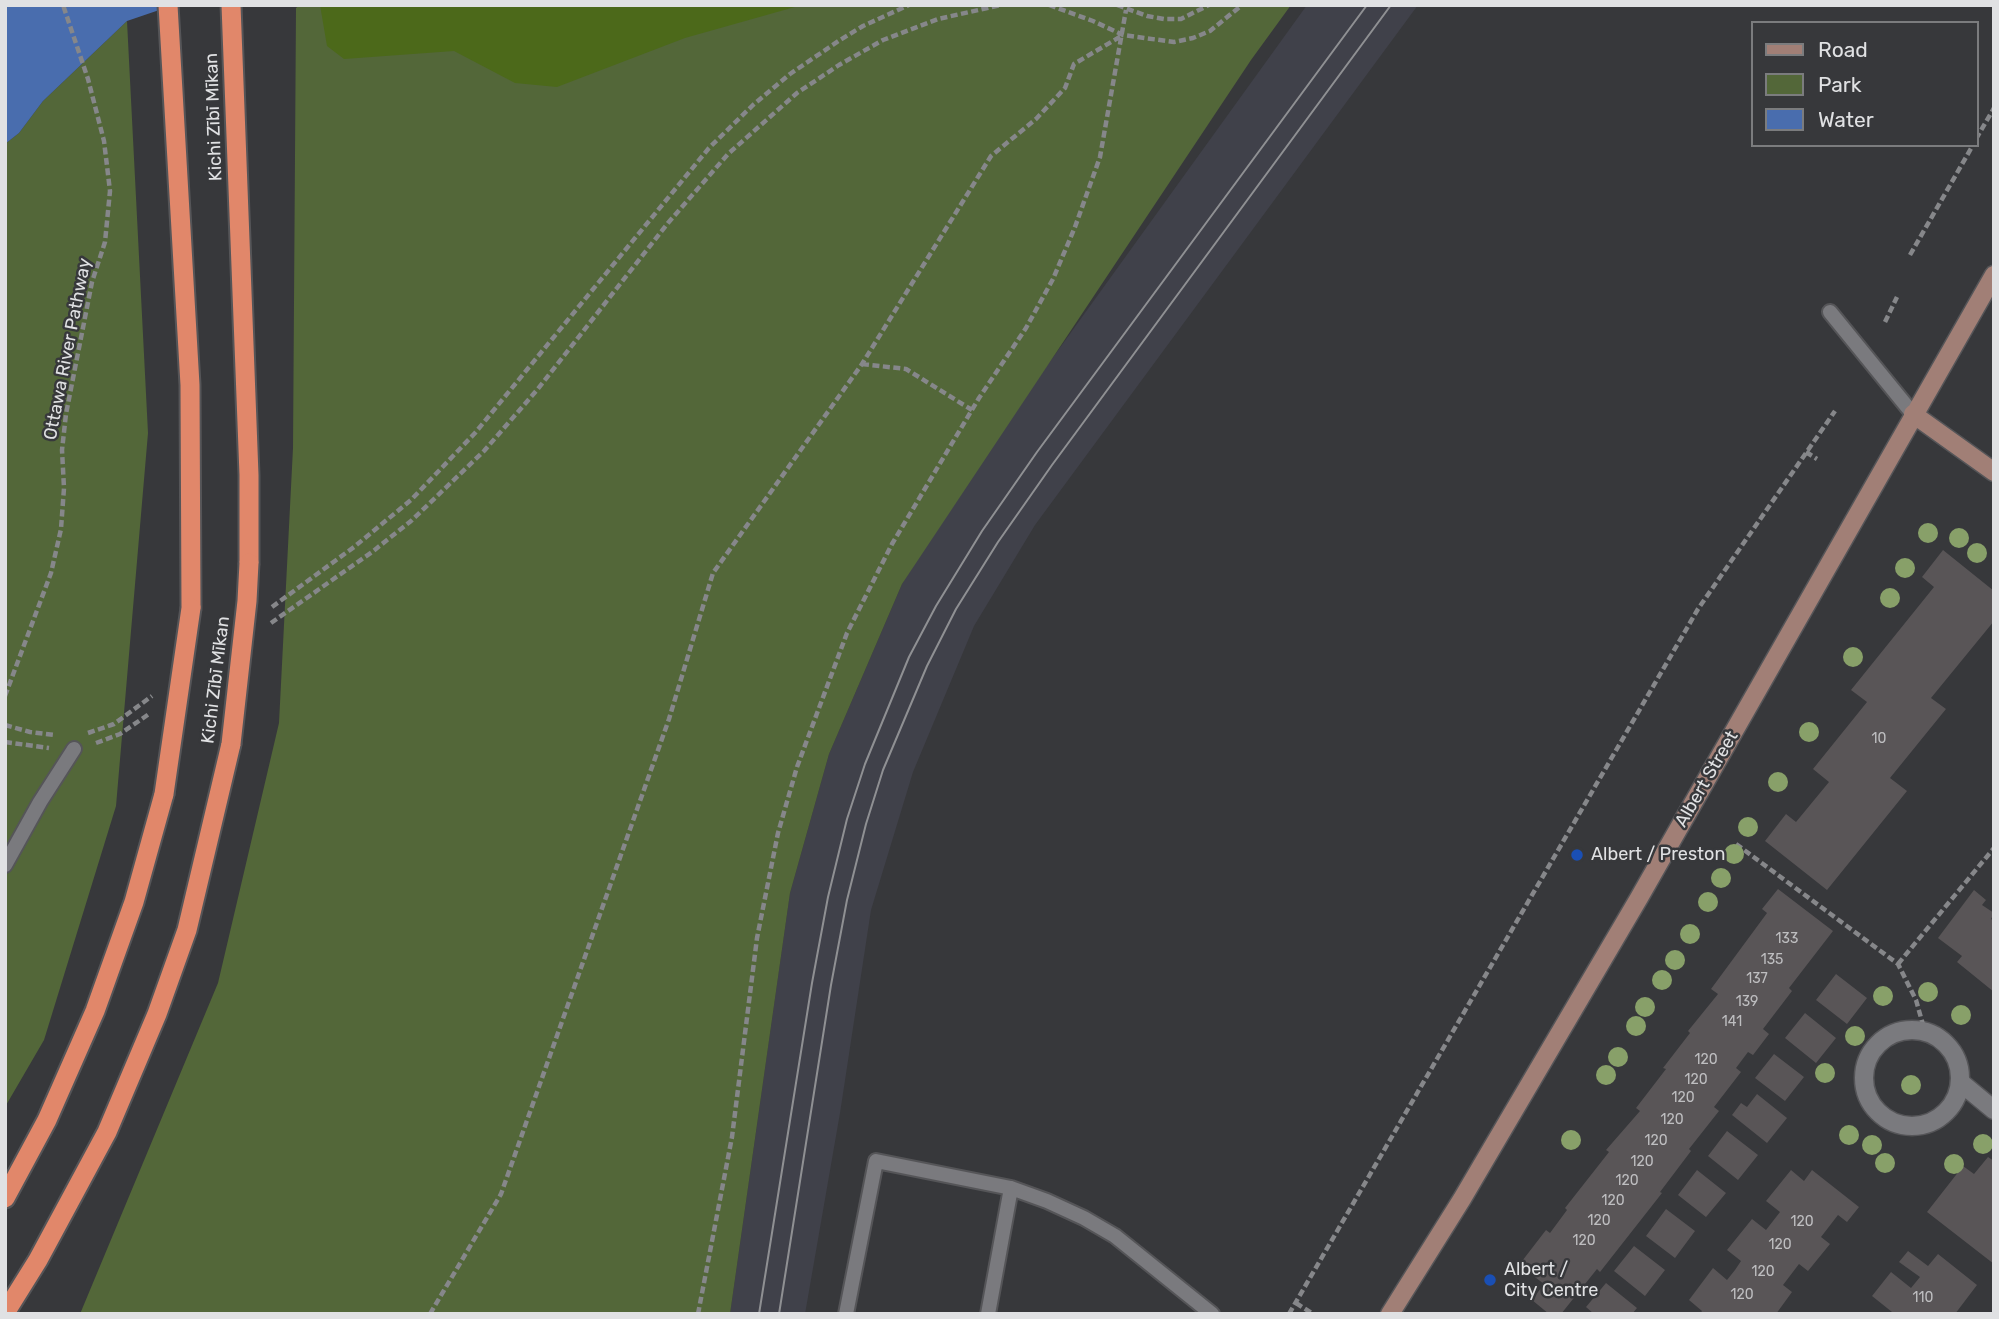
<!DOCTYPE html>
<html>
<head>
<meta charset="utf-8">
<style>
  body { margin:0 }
  #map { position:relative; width:1999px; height:1319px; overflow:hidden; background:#37383b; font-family:Rubik,sans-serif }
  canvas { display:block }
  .frame { position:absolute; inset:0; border:7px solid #e0e1e3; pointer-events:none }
  .legend { position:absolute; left:1751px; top:21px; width:228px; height:126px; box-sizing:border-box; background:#37383b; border:2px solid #7b7c7e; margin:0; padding:9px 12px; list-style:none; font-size:21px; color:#e0e1e3 }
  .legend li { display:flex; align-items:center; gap:14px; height:35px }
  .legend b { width:35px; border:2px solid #7b7c7e }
</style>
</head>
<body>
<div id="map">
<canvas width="1999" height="1319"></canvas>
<div class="frame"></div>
<ul class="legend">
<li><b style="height:9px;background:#a17f76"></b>Road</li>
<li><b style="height:19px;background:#536739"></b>Park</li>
<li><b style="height:19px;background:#496dae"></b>Water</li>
</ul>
</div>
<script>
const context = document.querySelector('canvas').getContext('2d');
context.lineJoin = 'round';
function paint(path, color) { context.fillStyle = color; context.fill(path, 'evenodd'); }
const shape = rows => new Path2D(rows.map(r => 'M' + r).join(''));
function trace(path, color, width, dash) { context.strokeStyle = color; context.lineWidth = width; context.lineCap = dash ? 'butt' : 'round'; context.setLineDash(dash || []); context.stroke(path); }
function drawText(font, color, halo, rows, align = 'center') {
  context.font = font + ' Rubik,sans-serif'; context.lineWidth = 5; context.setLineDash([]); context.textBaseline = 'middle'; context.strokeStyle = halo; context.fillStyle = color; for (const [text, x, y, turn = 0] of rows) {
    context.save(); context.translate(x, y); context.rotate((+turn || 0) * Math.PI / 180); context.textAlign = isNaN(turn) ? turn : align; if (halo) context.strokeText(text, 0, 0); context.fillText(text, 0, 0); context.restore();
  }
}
paint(shape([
  [1307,5,1418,5,1035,525,974,626,913,772,871,910,840,1113,805,1314,730,1314,790,893,829,754,902,584,966,478]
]), '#40414a');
paint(shape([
  [300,5,1291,5,1251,60,902,584,829,754,790,893,730,1314,80,1314,218,983,279,723,293,448,296,8],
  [127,21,148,433,116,806,44,1040,5,1107,5,144,19,133,43,101]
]), '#536739');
paint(shape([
  [320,5,802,5,685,38,557,87,515,83,454,51,344,59,327,46]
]), '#4c691a');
paint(shape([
  [5,5,174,5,127,21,43,101,19,133,5,144]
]), '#496dae');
paint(shape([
  [1943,550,1994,591,1994,621,1931,698,1946,709,1890,778,1907,791,1827,890,1765,841,1786,814,1796,822,1829,782,1813,769,1867,702,1851,690,1934,587,1922,577],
  [1778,889,1833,931,1789,988,1792,991,1763,1029,1769,1034,1753,1055,1748,1052,1736,1068,1741,1072,1714,1107,1719,1111,1689,1149,1691,1151,1660,1192,1662,1193,1600,1272,1597,1269,1561,1314,1549,1314,1532,1300,1544,1284,1519,1265,1546,1230,1550,1233,1567,1210,1565,1208,1609,1152,1606,1150,1640,1111,1636,1108,1666,1069,1663,1068,1690,1033,1688,1031,1718,994,1711,989,1767,913,1762,909],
  [1974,890,1986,900,1982,905,1994,913,1991,919,1994,921,1994,992,1957,962,1962,956,1938,938],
  [1836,974,1867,998,1847,1024,1816,1000],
  [1805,1013,1836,1038,1816,1063,1785,1038],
  [1774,1054,1804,1077,1785,1101,1755,1078],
  [1757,1094,1787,1118,1767,1143,1732,1115,1741,1103,1747,1107],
  [1727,1131,1758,1155,1738,1180,1708,1156],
  [1988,1157,1994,1161,1994,1264,1927,1212,1963,1166,1974,1174],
  [1697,1170,1726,1193,1706,1217,1678,1195],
  [1791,1170,1804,1181,1812,1170,1859,1207,1847,1222,1838,1215,1821,1237,1830,1244,1808,1271,1799,1264,1783,1285,1792,1292,1776,1314,1700,1314,1702,1311,1689,1300,1713,1268,1727,1280,1735,1270,1741,1261,1727,1250,1752,1219,1766,1230,1780,1212,1766,1201],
  [1666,1209,1695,1231,1675,1258,1646,1236],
  [1634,1246,1665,1270,1645,1296,1614,1271],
  [1908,1251,1928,1266,1938,1254,1977,1285,1955,1314,1891,1314,1892,1312,1872,1296,1891,1272,1911,1288,1920,1277,1899,1262],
  [1606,1283,1637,1308,1632,1314,1594,1314,1586,1307]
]), '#595557');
const service = shape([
  [1830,312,1913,414],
  [5,865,40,802,74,749],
  [846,1314,876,1161,1011,1188,1047,1201,1084,1218,1115,1236,1212,1314],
  [988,1314,1011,1188]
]);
const minor = shape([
  '1864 1078a48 48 0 1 1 96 0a48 48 0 1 1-96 0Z',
  [1960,1082,1994,1110]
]);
const secondary = shape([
  [1913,414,1994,472],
  [1390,1314,1462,1199,1639,898,1994,275]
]);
const trunk = shape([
  [168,5,190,385,191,608],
  [231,5,249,475,249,563],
  [5,1198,47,1120,95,1011,134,902,164,794],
  [5,1313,38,1260,107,1132,157,1014,187,930,231,744]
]);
trace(service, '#555558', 18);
trace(minor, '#555558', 21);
trace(secondary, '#555558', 21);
trace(trunk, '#555558', 23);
trace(shape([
  [1049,5,1093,21,1123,35,1174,42,1193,38,1210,31,1242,5],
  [1117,5,1147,16,1164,19,1181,19,1209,5],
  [1976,139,1994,108],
  [1910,255,1973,145],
  [1885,322,1897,297],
  [862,364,906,369,972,410],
  [1806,452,1817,459],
  [272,607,354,547,411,500,475,433,709,148,753,105,790,74,840,40,863,26,909,5],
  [271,623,372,552,411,521,484,451,537,390,668,223,728,154,797,93,839,65,883,40,938,19,1001,5],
  [5,696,51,573,61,529,64,488,62,450,66,414,92,282,105,242,110,191,104,141,88,79,63,5],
  [5,725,30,732,55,735],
  [88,733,114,724,152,696],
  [5,742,49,748],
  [96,743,120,734,149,714],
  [1736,844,1898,964,1916,1000,1925,1032],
  [1898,964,1994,848],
  [1296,1303,1313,1314],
  [430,1314,501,1194,669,719,713,573,862,364,991,156,1036,119,1065,88,1074,64,1123,35],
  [698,1314,732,1137,757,938,778,833,797,767,847,633,892,544,979,398,1026,328,1053,279,1075,227,1100,157,1126,10],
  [1289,1314,1698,609,1835,411]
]), '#86878a', 4.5, [7, 3.5]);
trace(service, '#7a7a7e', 14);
trace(minor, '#7a7a7e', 18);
trace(secondary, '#a17f76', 18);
trace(trunk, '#e1876a', 19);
trace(shape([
  [759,1314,812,983,828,897,847,819,865,764,909,657,936,606,982,531,1037,452,1367,5],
  [779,1314,831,985,847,900,866,824,883,770,927,666,956,609,998,542,1052,465,1391,5]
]), '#8f9093', 2);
const trunkBridge = shape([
  [231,744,247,601,249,563],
  [164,794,191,608]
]);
trace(trunkBridge, '#555558', 23, []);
trace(trunkBridge, '#e1876a', 19);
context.fillStyle = '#88a069';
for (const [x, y] of [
  [1928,533],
  [1959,538],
  [1977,553],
  [1905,568],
  [1890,598],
  [1853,657],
  [1809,732],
  [1778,782],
  [1748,827],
  [1734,854],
  [1721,878],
  [1708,902],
  [1690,934],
  [1675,960],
  [1662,980],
  [1928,992],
  [1883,996],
  [1645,1007],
  [1961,1015],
  [1636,1026],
  [1855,1036],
  [1618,1057],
  [1825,1073],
  [1606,1075],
  [1911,1085],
  [1849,1135],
  [1571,1140],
  [1983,1144],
  [1872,1145],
  [1885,1163],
  [1954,1164]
]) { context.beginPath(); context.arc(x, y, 10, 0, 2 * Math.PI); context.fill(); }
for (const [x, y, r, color] of [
  [1577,855,7,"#1a4fb4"],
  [1490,1280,7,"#1a4fb4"]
]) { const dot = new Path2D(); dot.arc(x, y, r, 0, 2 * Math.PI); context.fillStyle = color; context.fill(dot); trace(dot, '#37383b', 2.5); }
drawText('14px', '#bebec0', null, [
  ["10",1879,739],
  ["133",1787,939],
  ["135",1772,960],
  ["137",1757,979],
  ["139",1747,1002],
  ["141",1732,1022],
  ["120",1706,1060],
  ["120",1696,1080],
  ["120",1683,1098],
  ["120",1672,1120],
  ["120",1656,1141],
  ["120",1642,1162],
  ["120",1627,1181],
  ["120",1613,1201],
  ["120",1599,1221],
  ["120",1802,1222],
  ["120",1584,1241],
  ["120",1780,1245],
  ["120",1763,1272],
  ["120",1742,1295],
  ["110",1923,1298]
]);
drawText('18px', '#e0e1e3', '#37383b', [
  ["Kichi Zībī Mīkan",214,117,-92],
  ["Ottawa River Pathway",68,349,-79],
  ["Kichi Zībī Mīkan",216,680,-83],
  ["Albert Street",1707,779,-60]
]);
drawText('18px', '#e0e1e3', '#37383b', [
  ["Albert / Preston",1591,855],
  ["Albert /",1504,1270],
  ["City Centre",1504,1291]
], 'left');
</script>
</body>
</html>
